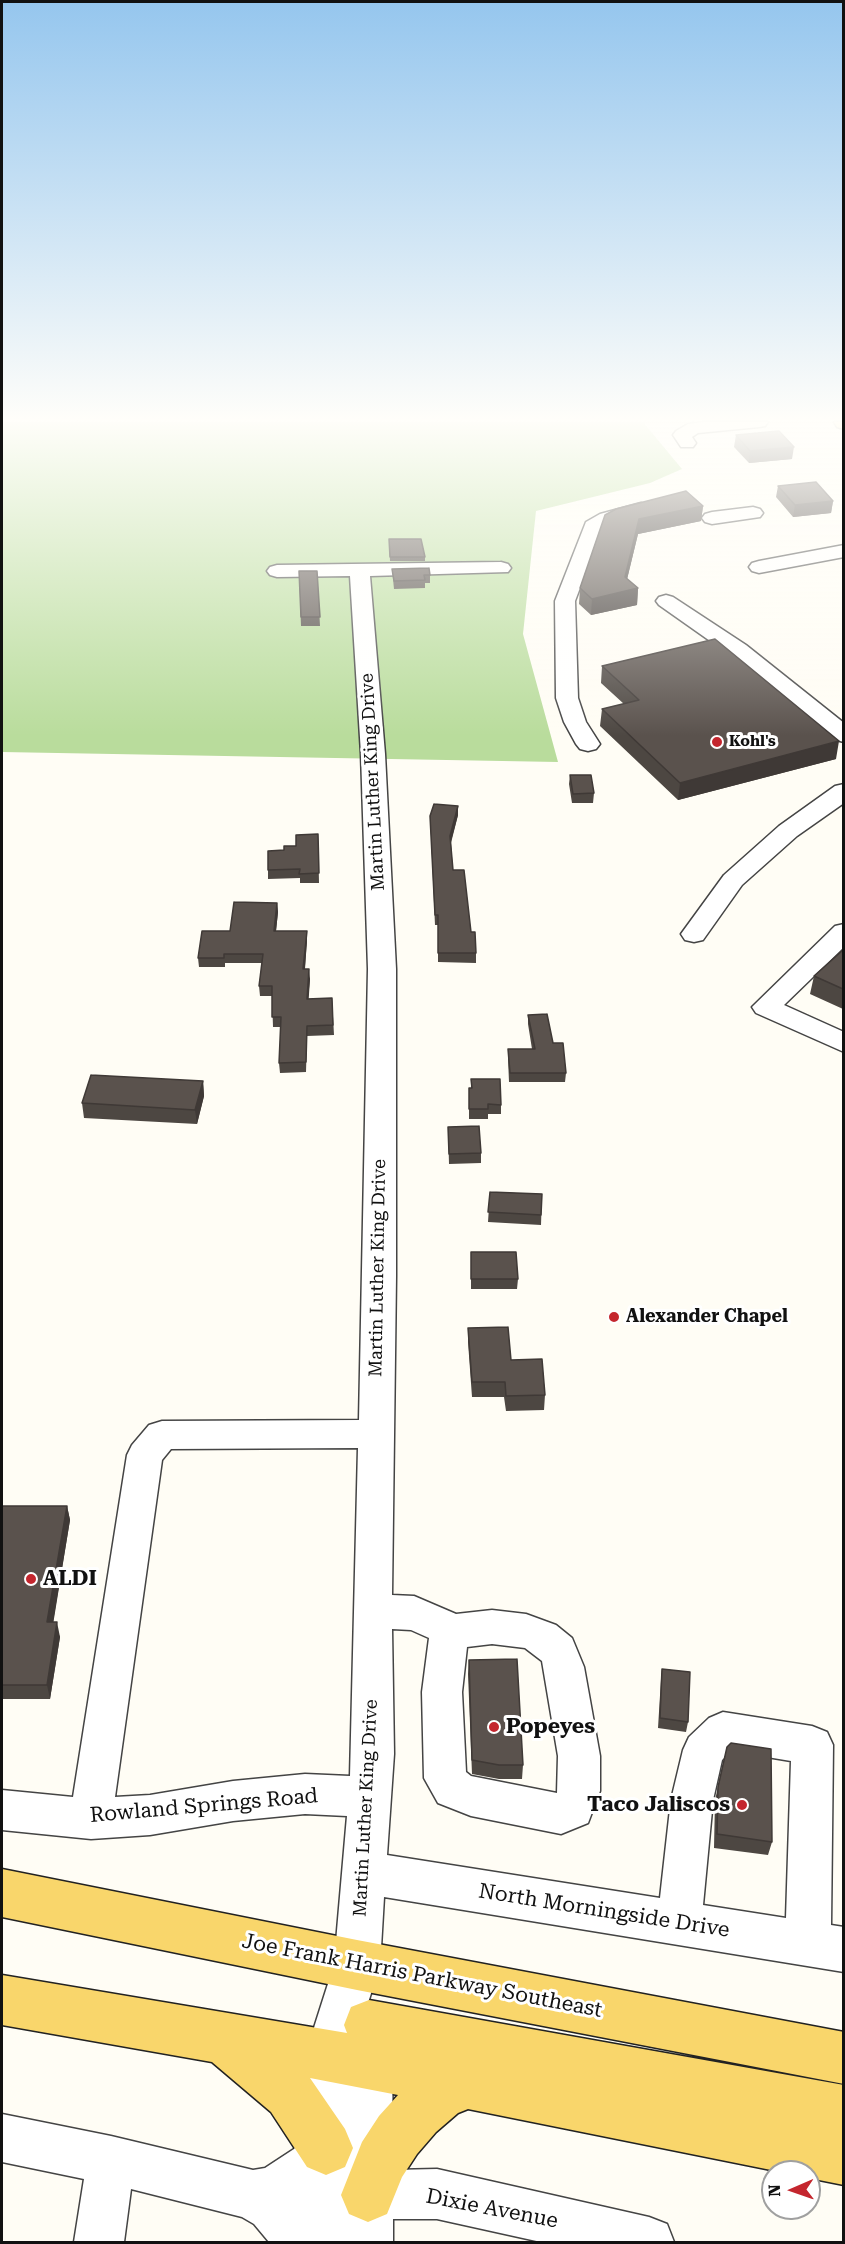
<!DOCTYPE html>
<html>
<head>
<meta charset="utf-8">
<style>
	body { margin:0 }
	#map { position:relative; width:845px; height:2244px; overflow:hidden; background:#fffdf5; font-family:"Roboto Serif",serif }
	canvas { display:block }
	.frame { position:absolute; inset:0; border:3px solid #111; pointer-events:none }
	.north { position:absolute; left:761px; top:2160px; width:60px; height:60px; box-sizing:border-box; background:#fff; border:2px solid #a0a0a0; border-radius:50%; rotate:268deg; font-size:16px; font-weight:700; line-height:24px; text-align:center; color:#111 }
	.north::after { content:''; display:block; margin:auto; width:21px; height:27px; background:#c4262e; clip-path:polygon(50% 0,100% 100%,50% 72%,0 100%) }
</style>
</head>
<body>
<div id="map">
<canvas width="845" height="2244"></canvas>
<div class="frame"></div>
<div class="north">N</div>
</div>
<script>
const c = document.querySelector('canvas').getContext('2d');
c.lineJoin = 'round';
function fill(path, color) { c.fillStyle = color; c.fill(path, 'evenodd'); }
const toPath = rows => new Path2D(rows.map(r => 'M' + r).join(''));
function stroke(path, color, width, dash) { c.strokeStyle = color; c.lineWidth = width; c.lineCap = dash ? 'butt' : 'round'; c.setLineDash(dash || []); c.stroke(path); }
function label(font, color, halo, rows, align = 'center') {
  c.font = font + ' "Roboto Serif",serif'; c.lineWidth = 6; c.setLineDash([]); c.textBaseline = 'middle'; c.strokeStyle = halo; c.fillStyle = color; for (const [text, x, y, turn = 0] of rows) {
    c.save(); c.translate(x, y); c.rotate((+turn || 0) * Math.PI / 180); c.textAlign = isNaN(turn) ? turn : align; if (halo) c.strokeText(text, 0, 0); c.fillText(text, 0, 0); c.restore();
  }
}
const forest = toPath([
	[2,422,643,422,682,469,650,483,536,511,523,634,558,762,2,752]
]);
const minor = toPath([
	[703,422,768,422,765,426,759,427,698,433,692,437,696,443,693,447,681,447,673,435,676,431,688,424,703,422],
	[641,503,648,505,650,509,648,513,614,522,602,529,575,601,578,698,586,722,600,744,596,749,588,751,580,749,576,744,564,722,556,698,555,601,586,522,600,514,641,503],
	[753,507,760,509,763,513,760,517,712,524,705,522,702,518,705,514,712,512,753,507],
	[844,545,844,557,759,573,752,571,749,567,752,563,759,561,844,545],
	[501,562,508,564,511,568,508,572,370,576,385,754,396,969,396,1276,392,1595,414,1596,456,1614,492,1610,526,1614,556,1625,572,1638,584,1667,600,1756,600,1791,588,1823,561,1834,471,1816,438,1803,424,1778,422,1692,429,1638,411,1630,392,1629,394,1754,387,1855,660,1898,671,1800,683,1750,689,1737,709,1718,723,1712,812,1726,827,1732,833,1745,831,1925,844,1927,844,1972,384,1897,380,1965,360,2028,369,2025,385,2032,392,2048,393,2170,437,2169,649,2217,667,2224,674,2242,541,2242,437,2219,393,2219,393,2242,269,2242,254,2224,242,2217,131,2189,124,2242,74,2242,84,2179,2,2162,2,2114,111,2136,253,2170,265,2168,294,2149,303,2138,305,2056,334,1965,347,1816,305,1814,233,1821,150,1835,91,1839,2,1830,2,1790,73,1797,127,1455,132,1445,149,1425,162,1421,359,1420,368,969,361,754,350,576,277,577,270,575,267,571,270,567,277,565,501,562],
	[358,1448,350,1776,305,1774,233,1781,150,1795,115,1797,162,1460,171,1449,358,1448],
	[492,1644,525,1648,542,1661,558,1756,557,1793,471,1776,466,1772,462,1692,467,1647,492,1644],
	[731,1751,791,1761,786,1918,703,1905,713,1800,722,1760,731,1751],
	[666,595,673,597,746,645,844,723,844,742,836,740,730,655,659,605,656,601,659,597,666,595],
	[844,784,844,803,797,836,742,885,703,940,694,942,685,940,681,934,724,875,779,826,835,786,844,784],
	[844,924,844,947,784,1005,844,1032,844,1052,756,1013,752,1007,835,926,844,924]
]);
const major = toPath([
	[834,422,844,422,844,429,837,427,834,422],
	[2,1869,357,1940,844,2032,844,2084,357,1990,2,1917,2,1869],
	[2,1975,347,2033,344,2025,351,2007,369,2000,844,2085,844,2185,809,2178,809,2172,781,2172,468,2109,458,2113,436,2132,417,2154,402,2177,387,2214,368,2222,349,2214,341,2195,362,2142,379,2116,398,2095,310,2078,345,2129,353,2148,345,2167,326,2175,307,2167,271,2112,212,2062,2,2025,2,1975]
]);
const wall = toPath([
	[736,435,792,459,749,463,734,447],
	[778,486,833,501,831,513,793,517,776,497],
	[703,506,701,521,638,534,627,579,638,588,637,605,591,615,579,604,580,588,605,515],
	[389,539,425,557,425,561,390,561],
	[392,569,430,575,430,583,425,583,425,588,394,589],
	[299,571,317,571,320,626,301,626],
	[602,666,836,759,678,800,600,726,602,709,624,704,601,683],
	[570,775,594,793,593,803,572,803,569,784],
	[458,806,458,815,451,843,453,870,476,953,476,963,438,962,438,925,435,925,430,816],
	[318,834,319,883,300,883,300,878,268,879,268,870,284,850,296,846],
	[277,903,278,912,276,931,307,931,307,940,305,969,310,979,308,999,332,998,334,1035,307,1036,306,1072,280,1073,279,1063,281,1027,273,1027,272,996,260,996,259,986,262,963,225,963,225,967,199,967,198,958],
	[843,950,843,1009,810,994,814,976],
	[528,1015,553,1043,566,1073,565,1082,509,1082,508,1058,508,1049,532,1049,528,1024],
	[471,1079,501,1105,501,1114,488,1114,488,1119,469,1119,469,1088,471,1088],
	[203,1081,204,1096,197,1124,84,1118,82,1103],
	[448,1127,481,1153,481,1163,449,1164],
	[490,1192,542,1194,541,1225,488,1222],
	[471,1252,518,1279,517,1289,471,1289],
	[468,1328,511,1360,545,1395,544,1410,506,1411,504,1397,472,1397,468,1342],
	[2,1506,67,1506,70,1520,53,1622,60,1637,50,1699,2,1699],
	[469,1660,523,1765,522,1779,499,1779,472,1774,468,1674],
	[662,1669,688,1722,686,1732,658,1728,661,1679],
	[727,1747,772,1842,768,1855,714,1848,715,1800]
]);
const shadedWall = toPath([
	[794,447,792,459,749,463,750,451],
	[833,501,831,513,793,517,795,505],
	[703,506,701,521,638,534,624,592,638,588,637,605,591,615,592,599,625,577,639,519],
	[839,741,836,759,678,800,680,783],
	[458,806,458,815,450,845,450,836],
	[277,903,278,912,275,940,274,931],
	[307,931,307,940,304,979,303,969],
	[309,969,310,979,308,1009,307,999],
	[203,1081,204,1096,197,1124,195,1110],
	[67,1506,70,1520,51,1637,47,1622],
	[57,1622,60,1637,50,1699,47,1685]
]);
const building = toPath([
	[779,431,794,447,750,451,736,435,779,431],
	[816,482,833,501,795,505,778,486,816,482],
	[686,491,703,506,639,519,625,577,638,588,592,599,580,588,605,515,616,509,686,491],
	[389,539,421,539,425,557,390,557,389,539],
	[429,568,430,575,424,575,425,580,394,581,392,569,429,568],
	[299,571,317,571,320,617,301,617,299,571],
	[715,639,839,741,680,783,602,709,639,700,602,666,715,639],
	[570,775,591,775,594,793,573,794,570,775],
	[434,804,458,806,450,836,453,870,464,870,471,932,475,932,476,953,438,953,438,915,435,915,430,816,434,804],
	[318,834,319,873,299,874,300,869,268,870,268,851,284,850,284,846,296,846,296,835,318,834],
	[234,902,277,903,274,931,307,931,303,969,309,969,307,999,332,998,333,1025,307,1026,306,1062,279,1063,281,1017,272,1017,272,986,259,986,263,954,224,954,224,958,198,958,202,931,230,931,234,902],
	[843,950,843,989,814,976,843,950],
	[547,1014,553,1043,563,1043,566,1073,510,1073,508,1049,535,1049,528,1015,547,1014],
	[91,1075,203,1081,195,1110,82,1103,91,1075],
	[471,1079,500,1079,501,1105,488,1104,488,1109,469,1109,469,1088,472,1088,471,1079],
	[479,1126,481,1153,449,1154,448,1127,479,1126],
	[490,1192,542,1194,541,1215,488,1212,490,1192],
	[471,1252,516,1252,518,1279,471,1279,471,1252],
	[508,1327,511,1360,542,1359,545,1395,506,1396,505,1382,472,1382,468,1328,508,1327],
	[2,1506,67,1506,47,1622,57,1622,47,1685,2,1685,2,1506],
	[517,1659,523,1765,499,1765,472,1760,469,1660,517,1659],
	[662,1669,690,1672,688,1722,660,1718,662,1669],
	[731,1743,771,1749,772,1842,717,1834,718,1787,727,1747,731,1743]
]);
const markers = [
	[717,742,6,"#c4262e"],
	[614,1317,6,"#c4262e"],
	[31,1579,6,"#c4262e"],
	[494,1727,6,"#c4262e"],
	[742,1805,6,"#c4262e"]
];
const farPoinames = [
	["Kohl's",729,742]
];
const streetNames = [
	["Martin Luther King Drive",373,782,-93],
	["Martin Luther King Drive",378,1268,-89],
	["Martin Luther King Drive",366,1808,-87]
];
const poiNames = [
	["Alexander Chapel",626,1317]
];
const nearPoinames = [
	["ALDI",43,1579],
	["Popeyes",506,1727],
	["Taco Jaliscos",730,1805,"right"]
];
const nearStreetnames = [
	["Rowland Springs Road",204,1806,-5],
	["North Morningside Drive",604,1911,9],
	["Joe Frank Harris Parkway Southeast",422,1976,11],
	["Dixie Avenue",492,2209,11]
];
fill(forest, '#b9dc9c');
stroke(minor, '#444', 3);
stroke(major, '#222', 3);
fill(minor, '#fff');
fill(major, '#f9d66b');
fill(wall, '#4d4742');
fill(shadedWall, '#3f3936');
fill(building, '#5a524d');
stroke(building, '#3f3936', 1.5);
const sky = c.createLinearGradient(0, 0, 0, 736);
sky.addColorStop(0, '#95c6ee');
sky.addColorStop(0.57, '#fffefa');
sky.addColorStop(1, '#fffefa00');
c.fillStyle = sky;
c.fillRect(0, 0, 845, 736);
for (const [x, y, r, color] of markers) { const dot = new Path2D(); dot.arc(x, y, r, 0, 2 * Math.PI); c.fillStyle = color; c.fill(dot); stroke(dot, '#fff', 2); }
label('bold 15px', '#111', '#fff', farPoinames, 'left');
label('18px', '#111', '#fff', streetNames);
label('bold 18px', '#111', '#fff', poiNames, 'left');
label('bold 21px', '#111', '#fff', nearPoinames, 'left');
label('21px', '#111', '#fff', nearStreetnames);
</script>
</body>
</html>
